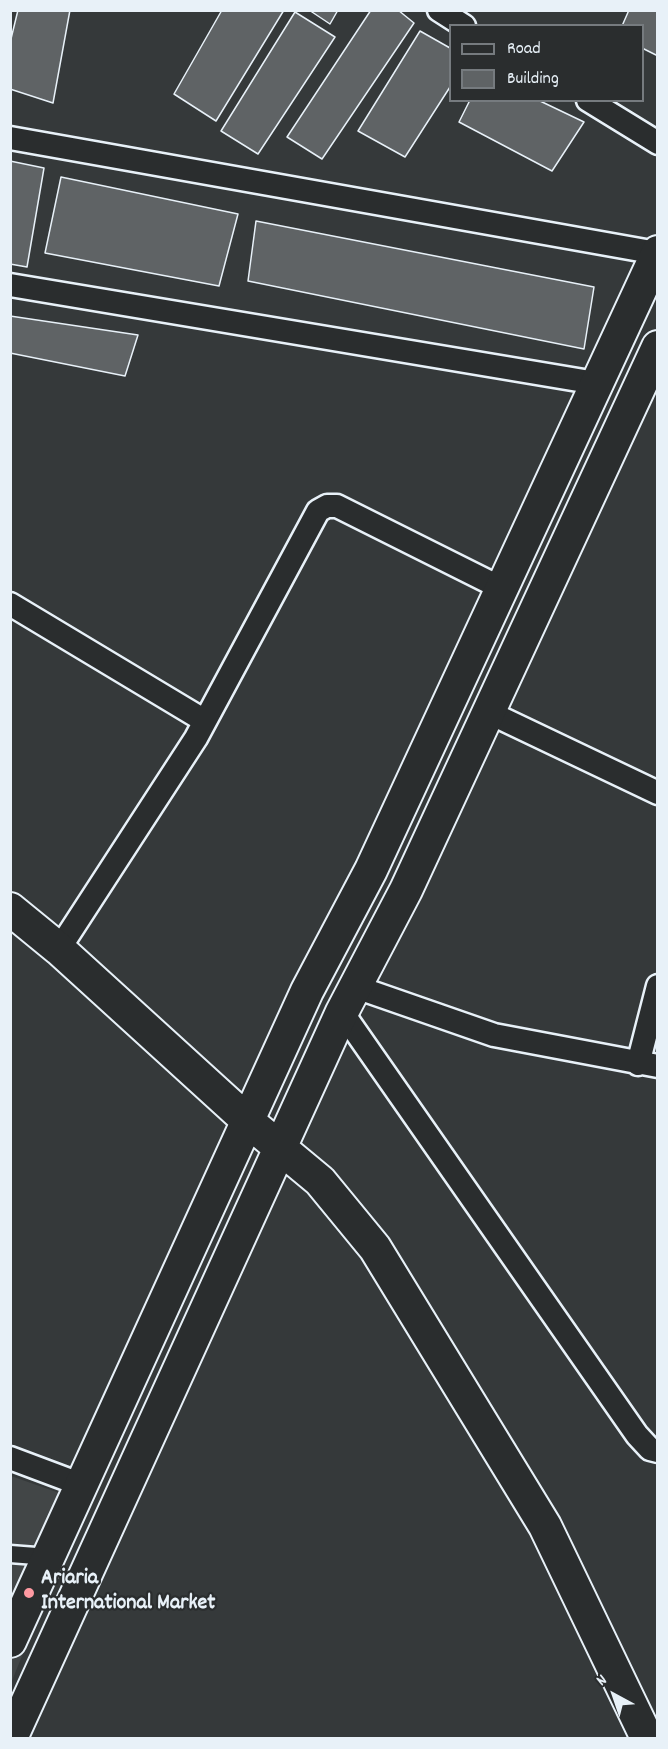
<!DOCTYPE html>
<html>
<head>
<meta charset="utf-8">
<style>
	body { margin:0 }
	#map { position:relative; width:668px; height:1749px; overflow:hidden; background:#35393a; font-family:Dekko,sans-serif }
	canvas { display:block }
	.frame { position:absolute; inset:0; border:12px solid #e8f1f8; pointer-events:none }
	.legend { position:absolute; left:449px; top:24px; width:195px; height:78px; box-sizing:border-box; background:#2a2d2e; border:2px solid #767b7f; margin:0; padding:8px 10px; list-style:none; font-size:18px; color:#e8f1f8 }
	.legend li { display:flex; align-items:center; gap:12px; height:30px }
	.legend b { width:30px; border:2px solid #767b7f }
	.north { position:absolute; left:584px; top:1665px; width:60px; height:60px; -webkit-text-stroke:4px #2a2d2e; paint-order:stroke; rotate:320deg; font-size:16px; font-weight:700; line-height:24px; text-align:center; color:#e8f1f8 }
	.north::after { content:''; display:block; margin:auto; width:21px; height:27px; background:#e8f1f8; clip-path:polygon(50% 0,100% 100%,50% 72%,0 100%) }
</style>
</head>
<body>
<div id="map">
<canvas width="668" height="1749"></canvas>
<div class="frame"></div>
<ul class="legend">
<li><b style="height:8px;background:#2a2d2e"></b>Road</li>
<li><b style="height:16px;background:#5f6365"></b>Building</li>
</ul>
<div class="north">N</div>
</div>
<script>
const c = document.querySelector('canvas').getContext('2d');
c.lineJoin = 'round';
function fill(path, color) { c.fillStyle = color; c.fill(path, 'evenodd'); }
const toPath = rows => new Path2D(rows.map(r => 'M' + r).join(''));
function stroke(path, color, width, dash) { c.strokeStyle = color; c.lineWidth = width; c.lineCap = dash ? 'butt' : 'round'; c.setLineDash(dash || []); c.stroke(path); }
function label(font, color, halo, rows, align = 'center') {
  c.font = font + ' Dekko,sans-serif'; c.lineWidth = 4.5; c.setLineDash([]); c.textBaseline = 'middle'; c.strokeStyle = halo; c.fillStyle = color; for (const [text, x, y, turn = 0] of rows) {
    c.save(); c.translate(x, y); c.rotate((+turn || 0) * Math.PI / 180); c.textAlign = isNaN(turn) ? turn : align; if (halo) c.strokeText(text, 0, 0); c.fillText(text, 0, 0); c.restore();
  }
}
const built = toPath([
	[11,1476,85,1502,11,1683]
]);
const building = toPath([
	[18,10,70,10,53,103,10,89,10,43,18,10],
	[222,10,284,10,216,121,174,94,222,10],
	[309,10,338,10,330,24,309,10],
	[371,10,398,10,414,23,322,159,287,137,371,10],
	[629,10,658,10,658,56,642,48,642,26,622,26,629,10],
	[295,12,335,37,258,154,221,131,295,12],
	[420,31,450,48,450,87,405,157,358,131,420,31],
	[470,100,538,100,584,122,552,171,459,122,470,100],
	[10,161,44,168,27,267,10,264,10,161],
	[61,177,238,214,219,286,45,253,61,177],
	[256,221,594,287,584,349,248,281,256,221],
	[10,316,138,335,125,376,10,353,10,316]
]);
const pedestrian = toPath([
	[10,1554,49,1557]
]);
const minor = toPath([
	[439,10,464,26],
	[588,100,658,143],
	[10,138,657,253],
	[10,285,596,383],
	[10,604,205,721],
	[488,712,658,793],
	[59,949,196,738,318,511,327,506,337,506,501,588],
	[356,987,494,1035,658,1066],
	[342,1012,637,1435,650,1449,658,1451],
	[638,1064,658,986],
	[10,1458,82,1485]
]);
const secondary = toPath([
	[10,909,59,949,249,1122,320,1181,375,1248,545,1526,647,1738],
	[10,1641,307,991,371,870,658,252],
	[11,1738,342,1012,406,890,658,347]
]);
const markers = [
	[29,1593,6,"#ff9aa2"]
];
const poiNames = [
	["Ariaria",41,1580],
	["International Market",41,1605]
];
fill(built, '#424647');
fill(building, '#5f6365');
stroke(building, '#e8f1f8', 1.5);
stroke(pedestrian, '#e8f1f8', 21);
stroke(minor, '#e8f1f8', 27);
stroke(secondary, '#e8f1f8', 36);
stroke(pedestrian, '#2a2d2e', 16);
stroke(minor, '#2a2d2e', 22);
stroke(secondary, '#2a2d2e', 32);
for (const [x, y, r, color] of markers) { const dot = new Path2D(); dot.arc(x, y, r, 0, 2 * Math.PI); c.fillStyle = color; c.fill(dot); stroke(dot, '#2a2d2e', 2); }
label('bold 22px', '#e8f1f8', '#2a2d2e', poiNames, 'left');
</script>
</body>
</html>
